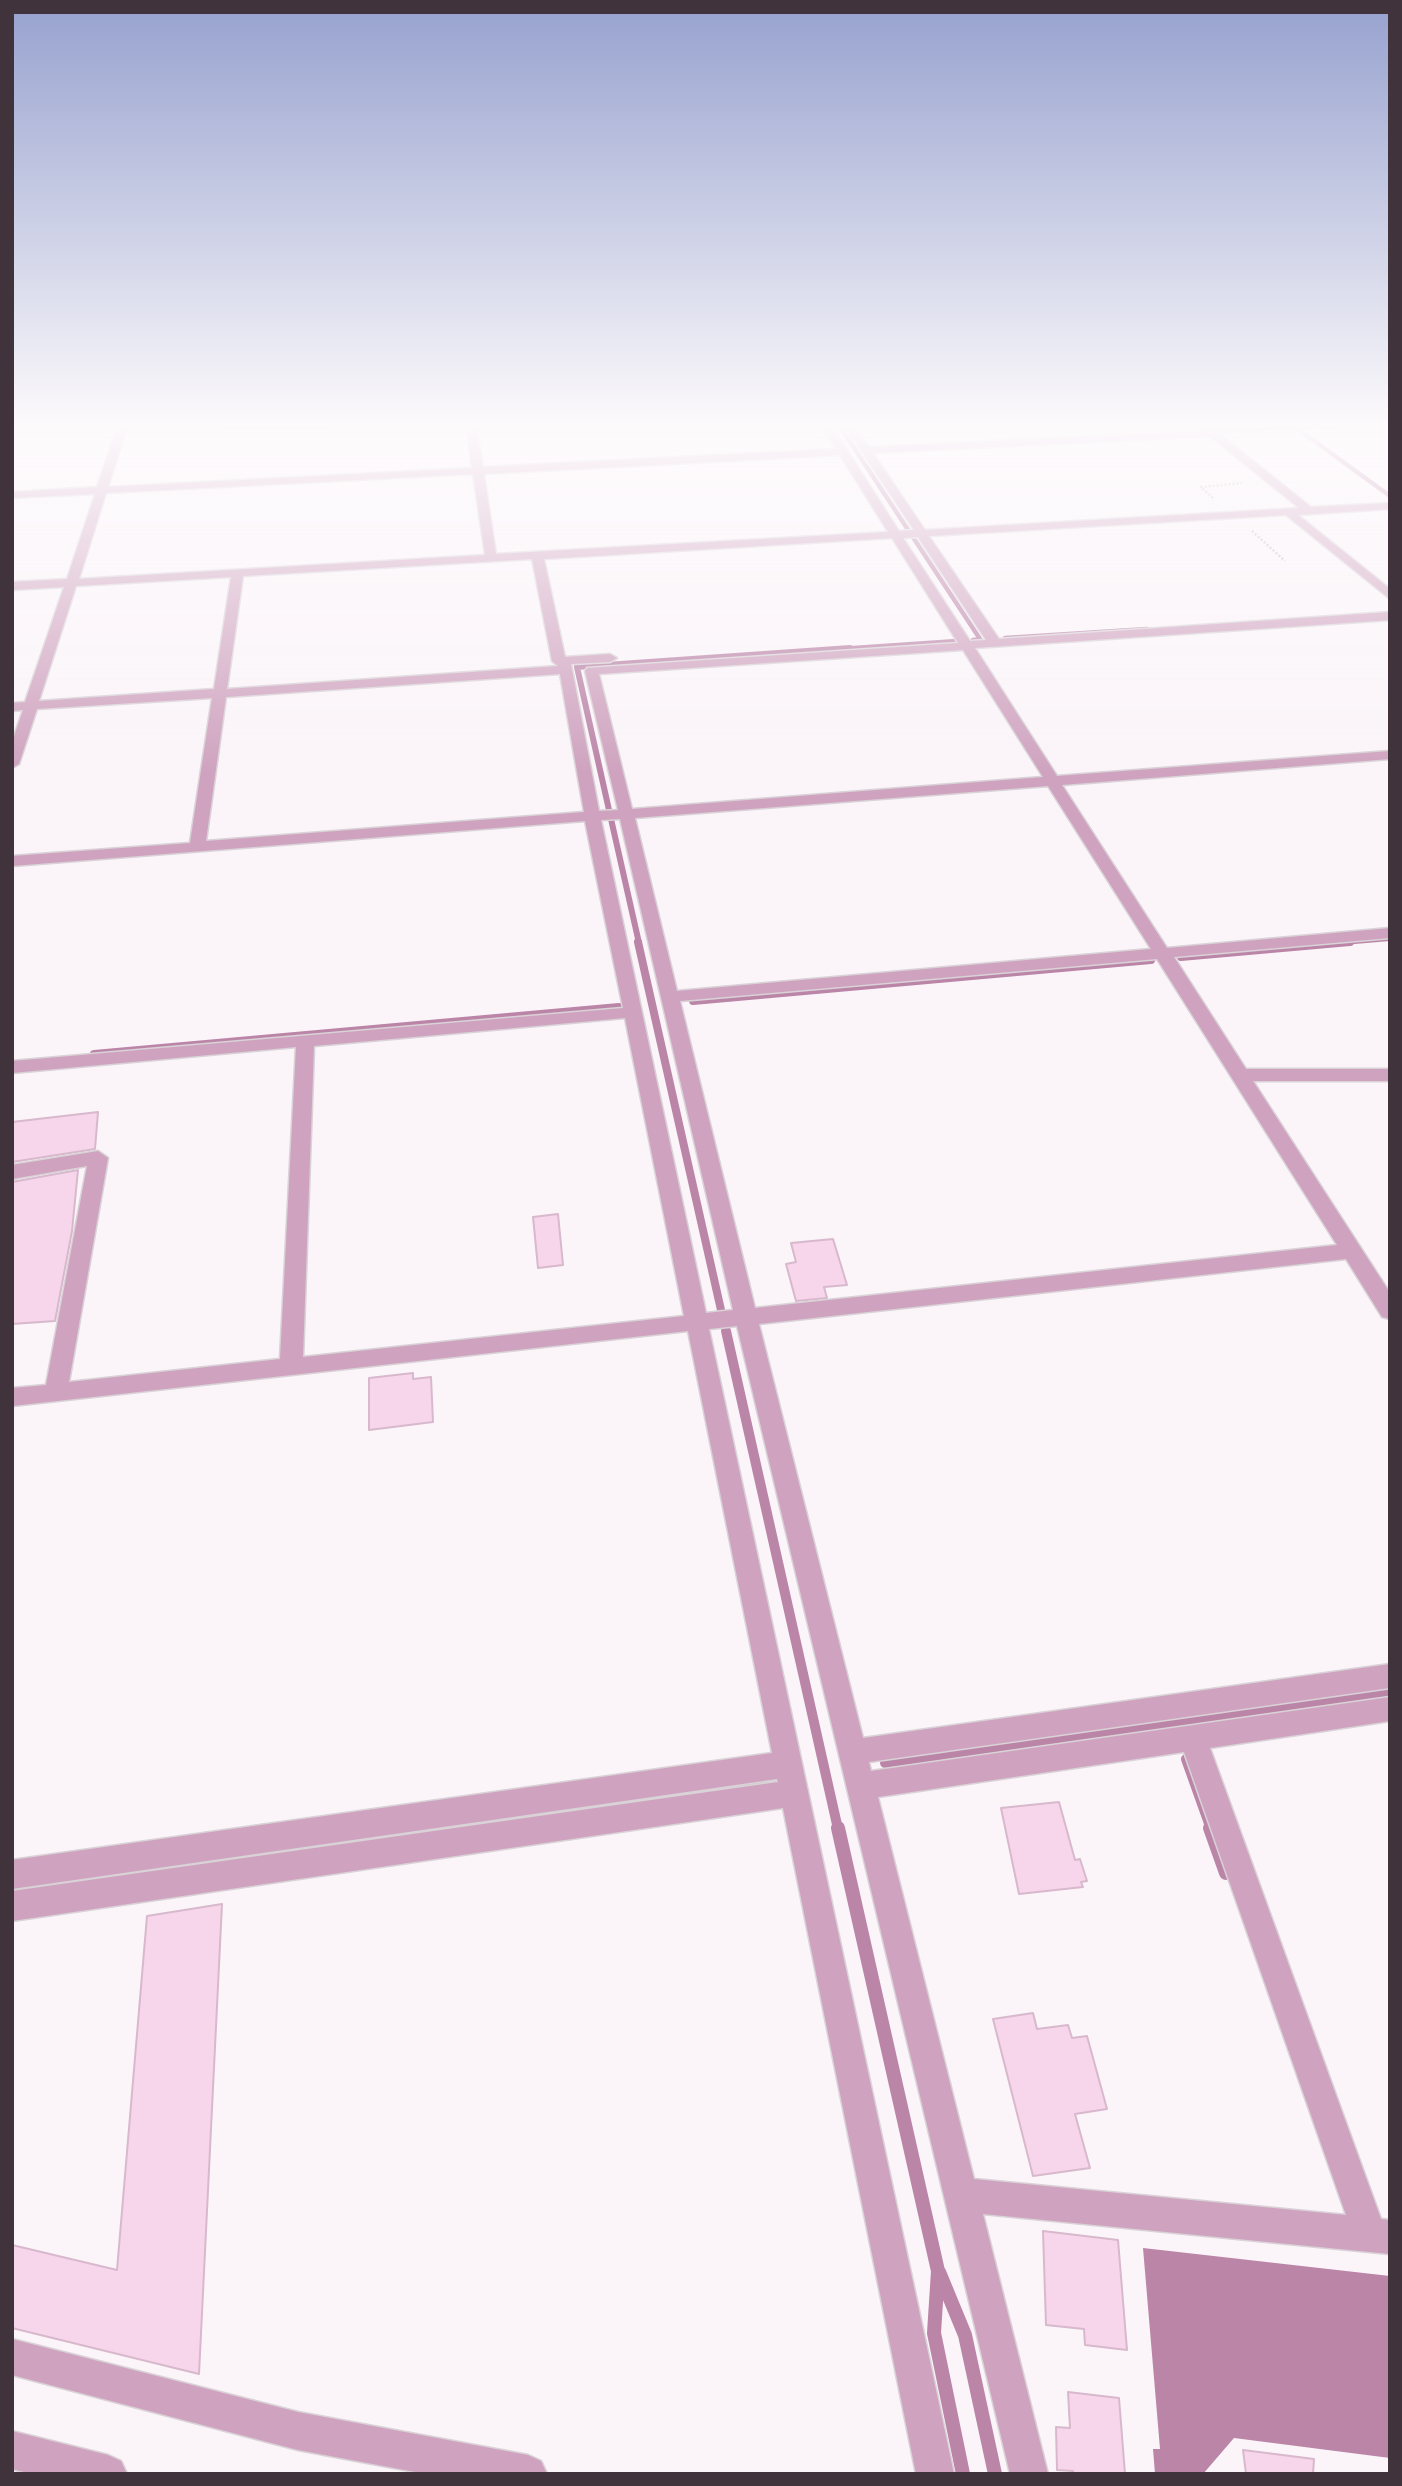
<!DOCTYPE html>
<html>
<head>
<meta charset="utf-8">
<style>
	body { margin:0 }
	#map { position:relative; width:1402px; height:2486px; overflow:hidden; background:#fbf5f9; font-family:"Sofia Sans Condensed",sans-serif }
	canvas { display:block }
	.frame { position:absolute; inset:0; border:14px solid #40333b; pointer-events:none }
</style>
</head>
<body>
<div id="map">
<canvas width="1402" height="2486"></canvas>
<div class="frame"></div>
</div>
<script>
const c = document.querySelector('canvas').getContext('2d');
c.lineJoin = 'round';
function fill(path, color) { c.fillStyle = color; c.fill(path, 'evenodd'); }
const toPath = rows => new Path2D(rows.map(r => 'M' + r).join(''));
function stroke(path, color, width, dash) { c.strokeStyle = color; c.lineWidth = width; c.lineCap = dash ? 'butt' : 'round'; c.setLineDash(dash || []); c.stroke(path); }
const water = toPath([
	[1143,2248,1390,2276,1390,2458,1234,2438,1203,2474,1155,2474,1153,2449,1160,2449]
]);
const streamFar4 = toPath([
	[839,425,980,639,973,640],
	[1295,427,1390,496],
	[1215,431,1340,425],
	[1005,638,1147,629],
	[824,650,957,641]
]);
const streamFar3 = toPath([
	[609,810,577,667,850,648],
	[611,819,639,943],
	[1331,943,1390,938]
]);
const streamFar2 = toPath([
	[638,942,721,1310],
	[1181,957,1350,942],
	[693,1001,1151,960],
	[94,1054,619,1007]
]);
const streamFar1 = toPath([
	[726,1331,838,1829],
	[1186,1759,1211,1829],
	[885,1763,1390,1691],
	[434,1829,762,1784]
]);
const stream = toPath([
	[838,1828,938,2271,934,2333,963,2474],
	[1210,1828,1226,1873],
	[236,1857,447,1828],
	[939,2272,965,2335,995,2474]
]);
const building = toPath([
	[98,1112,95,1149,12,1162,12,1122,98,1112],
	[78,1170,72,1231,55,1321,12,1324,12,1182,78,1170],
	[558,1214,563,1265,538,1268,533,1217,558,1214],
	[833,1239,847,1285,824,1287,827,1298,796,1301,786,1264,796,1262,791,1243,833,1239],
	[413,1373,413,1379,431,1377,433,1422,369,1430,369,1378,413,1373],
	[1059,1802,1075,1860,1080,1859,1087,1881,1081,1882,1083,1887,1019,1894,1001,1808,1059,1802],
	[222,1904,199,2374,12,2328,12,2245,117,2270,147,1916,222,1904],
	[1033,2013,1037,2029,1068,2025,1072,2038,1087,2036,1107,2109,1075,2114,1090,2168,1033,2176,993,2019,1033,2013],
	[1043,2231,1118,2240,1127,2350,1085,2345,1084,2329,1046,2325,1043,2231],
	[1068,2392,1119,2398,1125,2474,1073,2474,1073,2471,1057,2470,1056,2427,1070,2428,1068,2392],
	[1243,2450,1314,2459,1313,2474,1246,2474,1243,2450]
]);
const path = toPath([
	[1213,498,1201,487,1242,483],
	[1252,531,1285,561]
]);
const street = toPath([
	[118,425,128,425,108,487,472,468,466,425,476,425,483,467,836,449,821,425,831,425,899,531,914,530,844,425,854,425,869,447,1203,431,1199,425,1208,425,1311,507,1390,503,1390,509,1298,515,1390,589,1390,599,1286,515,929,536,999,639,1390,612,1390,620,975,648,1057,776,1390,751,1390,759,1062,785,1167,948,1390,928,1390,938,1174,957,1246,1069,1390,1069,1390,1081,1253,1081,1390,1293,1390,1319,1382,1317,1346,1259,759,1324,863,1738,1390,1664,1390,1688,869,1762,871,1771,1390,1697,1390,1721,1210,1748,1381,2219,1390,2220,1390,2254,983,2214,1048,2474,1010,2474,737,1326,709,1329,954,2474,916,2474,783,1808,12,1921,12,1891,778,1782,777,1779,12,1889,12,1860,772,1753,688,1331,12,1406,12,1388,46,1385,87,1166,12,1179,12,1165,98,1151,108,1158,69,1382,280,1359,296,1047,12,1073,12,1061,623,1008,585,821,12,866,12,856,190,843,212,698,37,709,19,764,12,768,12,742,23,710,12,711,12,703,25,702,64,587,12,590,12,582,67,579,95,494,12,498,12,492,97,487,118,425],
	[1210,436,1299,508,925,530,873,453,1210,436],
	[840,455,888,532,496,554,484,474,840,455],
	[473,474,485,555,79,579,106,493,473,474],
	[918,537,986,640,970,641,903,538,918,537],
	[892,538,958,643,587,668,585,671,618,810,599,811,571,664,610,662,617,658,610,654,565,657,544,559,892,538],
	[532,559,552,661,558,666,227,689,243,576,532,559],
	[231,577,214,689,39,701,76,586,231,577],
	[963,650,1043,777,632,809,599,674,963,650],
	[560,674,584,812,206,841,226,697,560,674],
	[1048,786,1151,949,677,991,635,818,1048,786],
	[620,819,733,1310,706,1313,601,820,620,819],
	[1157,959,1337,1245,755,1308,680,1001,1157,959],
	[625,1018,684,1316,303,1357,314,1046,625,1018],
	[1184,1752,1346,2215,974,2179,878,1797,1184,1752],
	[216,425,332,425,327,428,221,428,216,425],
	[12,2339,298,2412,528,2455,541,2461,547,2474,426,2474,298,2450,12,2375,12,2339],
	[12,2431,108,2455,121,2461,127,2474,32,2474,12,2469,12,2431]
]);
fill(water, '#bb85a8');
stroke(streamFar4, '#bb85a8', 4.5);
stroke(streamFar3, '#bb85a8', 6);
stroke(streamFar2, '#bb85a8', 8);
stroke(streamFar1, '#bb85a8', 10);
stroke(stream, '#bb85a8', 14);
fill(building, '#f7d6eb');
stroke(building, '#d8b8cc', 2);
stroke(street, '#d9d2d7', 3);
stroke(path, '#c3bac0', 2.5, [2, 2]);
fill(street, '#cfa3bf');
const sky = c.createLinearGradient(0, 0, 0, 773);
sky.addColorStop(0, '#96a1ce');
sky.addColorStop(0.55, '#fdfafc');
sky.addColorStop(1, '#fdfafc00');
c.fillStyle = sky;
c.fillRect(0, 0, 1402, 773);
</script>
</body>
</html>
